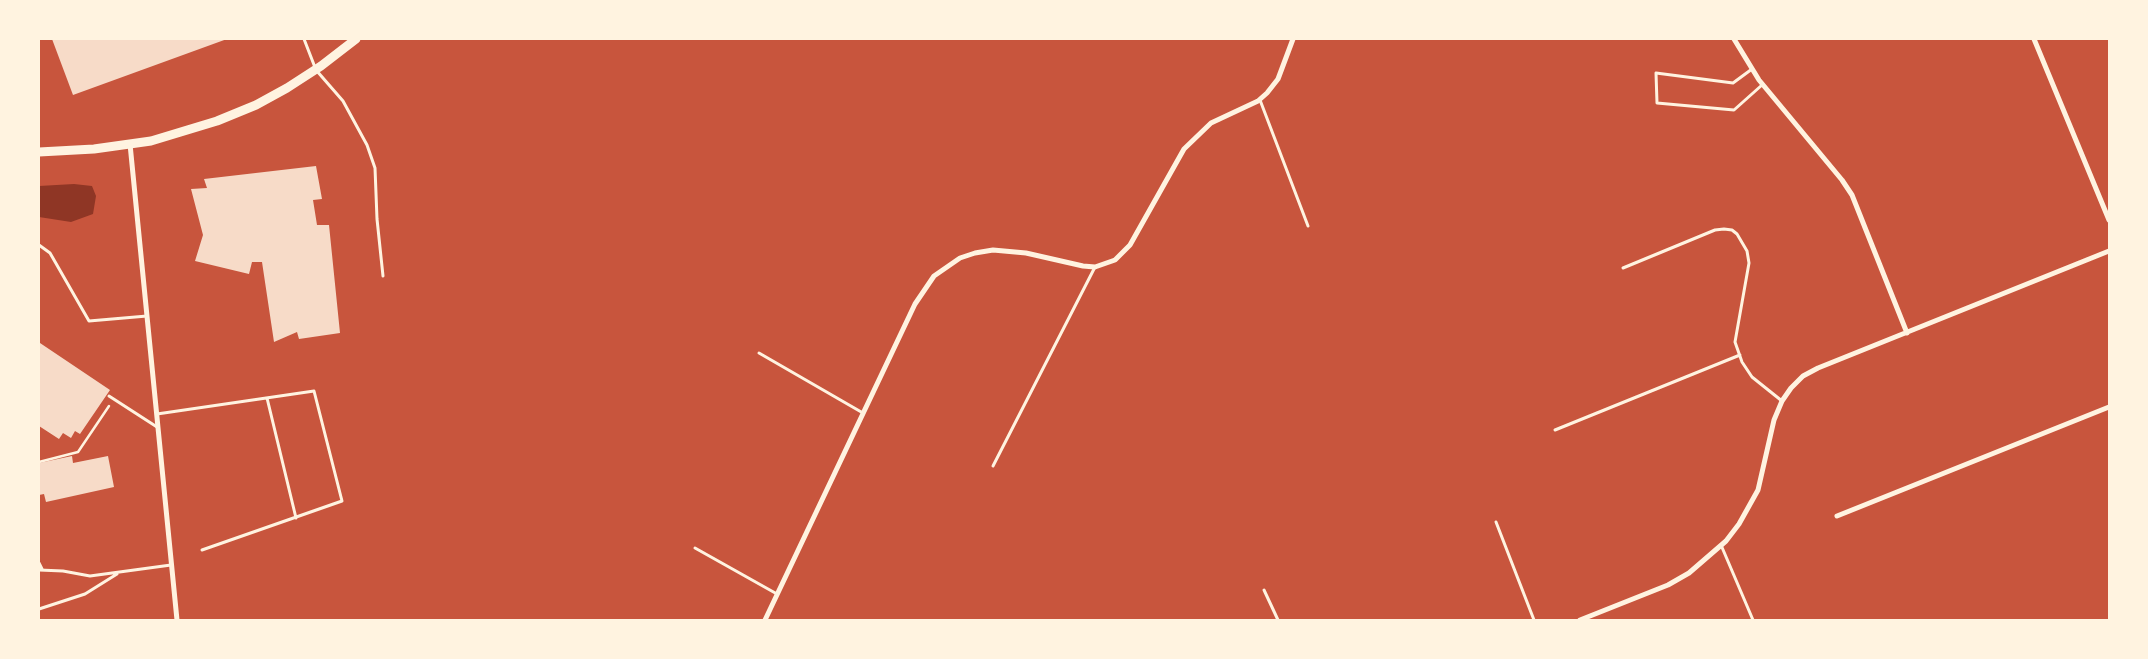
<!DOCTYPE html>
<html>
<head>
<meta charset="utf-8">
<style>
	body { margin:0 }
	#map { position:relative; width:2148px; height:659px; overflow:hidden; background:#c8553d; font-family:"Public Sans",sans-serif }
	canvas { display:block }
	.frame { position:absolute; inset:0; border:40px solid #fff3e0; pointer-events:none }
</style>
</head>
<body>
<div id="map">
<canvas width="2148" height="659"></canvas>
<div class="frame"></div>
</div>
<script>
const c = document.querySelector('canvas').getContext('2d');
c.lineJoin = 'round';
function fill(path, color) { c.fillStyle = color; c.fill(path, 'evenodd'); }
const toPath = rows => new Path2D(rows.map(r => 'M' + r).join(''));
function stroke(path, color, width, dash) { c.strokeStyle = color; c.lineWidth = width; c.lineCap = dash ? 'butt' : 'round'; c.setLineDash(dash || []); c.stroke(path); }
const water = toPath([
	[74,184,92,186,96,196,93,214,71,222,39,217,39,186]
]);
const building = toPath([
	[52,39,227,39,73,95],
	[316,166,322,199,313,200,317,225,329,225,340,333,299,339,297,332,274,342,262,262,252,262,249,274,195,261,203,235,191,189,207,188,204,179],
	[40,343,110,390,80,434,75,431,71,438,63,433,59,439,39,426],
	[72,456,73,463,108,456,114,487,46,502,44,494,39,495,39,463]
]);
const path = toPath([
	[39,462,78,452,109,406]
]);
const service = toPath([
	[304,39,316,70,343,101,367,145,375,168,377,219,383,276],
	[1752,69,1733,83,1656,73,1657,103,1734,110,1762,85],
	[1260,100,1308,226],
	[39,245,50,253,89,321,147,316],
	[1623,268,1715,230,1724,229,1732,230,1737,234,1747,251,1749,263,1735,342,1742,362,1752,377,1782,401],
	[759,353,863,413],
	[109,396,157,427],
	[267,398,296,518],
	[157,414,314,391,342,501,202,550],
	[1555,430,1740,355],
	[993,466,1095,267],
	[1496,522,1534,620],
	[1721,545,1753,620],
	[695,548,777,594],
	[39,563,42,569],
	[39,570,63,571,90,576,171,565],
	[1264,590,1278,620],
	[39,609,85,594,117,574]
]);
const minor = toPath([
	[1734,39,1759,80,1842,180,1852,195,1907,333],
	[2034,39,2109,220],
	[130,144,177,620],
	[1837,516,2109,407],
	[765,620,915,304,934,276,960,258,975,253,993,250,1026,253,1083,266,1095,267,1115,260,1130,245,1184,149,1211,123,1258,101,1267,93,1278,79,1293,39],
	[1580,620,1668,585,1689,573,1726,541,1739,524,1758,490,1774,420,1782,401,1791,388,1803,376,1818,368,2109,251]
]);
const tertiary = toPath([
	[39,152,94,149,151,141,217,121,256,105,287,88,321,66,356,39]
]);
fill(water, '#8f3625');
fill(building, '#f7dbc8');
stroke(path, '#fff3e0', 2.5);
stroke(service, '#fff3e0', 3);
stroke(minor, '#fff3e0', 5);
stroke(tertiary, '#fff3e0', 9);
</script>
</body>
</html>
